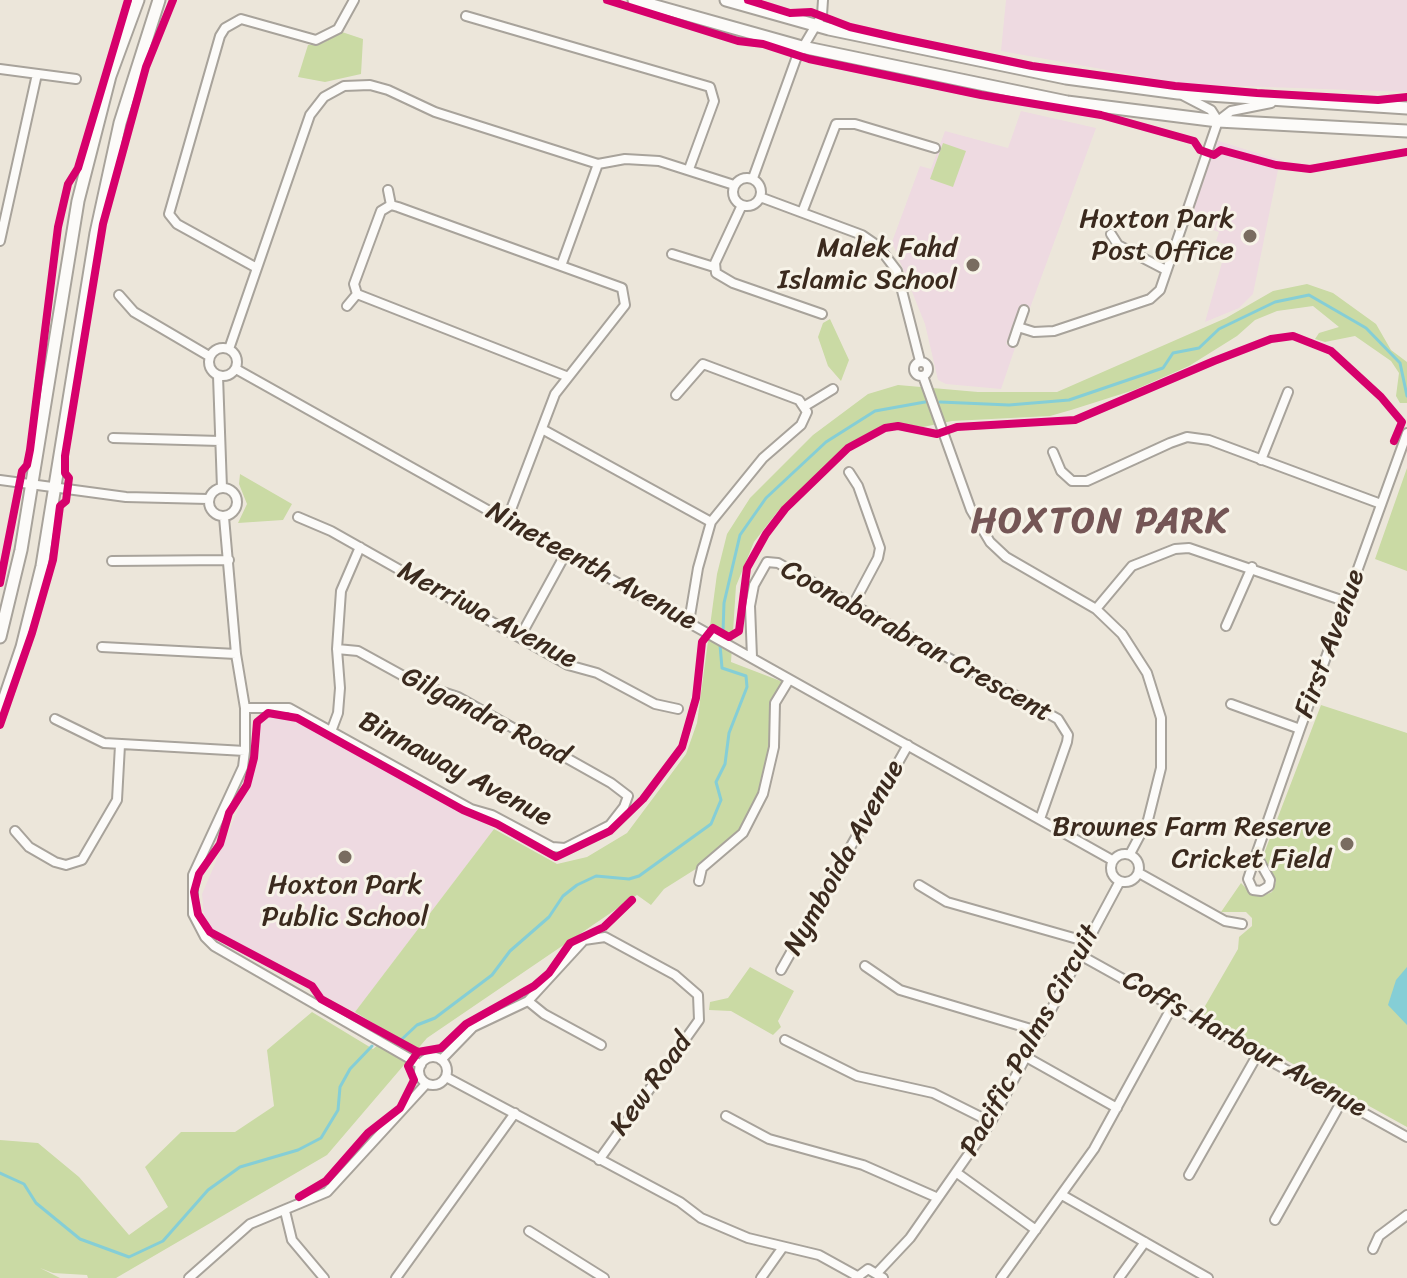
<!DOCTYPE html>
<html>
<head>
<meta charset="utf-8">
<style>
	body { margin:0 }
	canvas { display:block; background:#ece6da }
</style>
</head>
<body>
<canvas width="1407" height="1278"></canvas>
<script>
const c = document.querySelector('canvas').getContext('2d');
c.lineJoin = 'round';
function fill(path, color) { c.fillStyle = color; c.fill(path, 'evenodd'); }
const toPath = rows => new Path2D(rows.map(r => 'M' + r).join(''));
function stroke(path, color, width, dash) { c.strokeStyle = color; c.lineWidth = width; c.lineCap = dash ? 'butt' : 'round'; c.setLineDash(dash || []); c.stroke(path); }
function label(font, color, halo, rows, align = 'center') {
  c.font = font + ' Sriracha,sans-serif'; c.lineWidth = 6; c.setLineDash([]); c.textBaseline = 'middle'; c.strokeStyle = halo; c.fillStyle = color; for (const [text, x, y, turn = 0] of rows) {
    c.save(); c.translate(x, y); c.rotate((+turn || 0) * Math.PI / 180); c.textAlign = isNaN(turn) ? turn : align; if (halo) c.strokeText(text, 0, 0); c.fillText(text, 0, 0); c.restore();
  }
}
const built = toPath([
	[1006,0,1407,0,1407,92,1185,84,1001,51],
	[1021,111,1096,128,1030,308,1020,306,1006,344,1015,348,1001,389,946,384,938,380,925,324,892,242,920,166,931,169,945,131,1008,148],
	[1212,139,1280,160,1253,294,1239,308,1205,322,1227,245,1216,241,1219,232,1183,220],
	[276,714,327,733,494,829,355,1012,215,939,204,914,202,894,250,782,257,755,256,717]
]);
const green = toPath([
	[342,32,363,39,361,74,325,82,298,77,308,45,323,43],
	[943,143,966,151,953,187,930,179],
	[1307,284,1333,293,1376,324,1391,350,1407,362,1407,403,1400,403,1396,396,1399,373,1391,361,1355,336,1325,342,1315,339,1319,333,1339,327,1313,306,1277,311,1255,320,1237,336,1189,366,1134,390,1071,410,1050,416,952,421,923,427,898,423,850,443,778,511,754,542,736,586,731,662,783,682,774,761,747,825,710,860,664,889,651,905,637,895,427,1038,327,1155,116,1278,88,1278,87,1275,53,1273,40,1268,60,1278,0,1278,0,1140,38,1143,79,1177,129,1235,168,1207,145,1167,181,1132,235,1132,274,1106,267,1050,312,1012,373,1049,391,1034,355,1012,494,829,557,864,587,857,627,833,686,754,697,723,717,574,727,534,750,498,813,435,868,394,898,385,978,392,1057,392,1226,318,1273,291],
	[830,319,849,360,841,381,828,366,818,337,823,323],
	[1407,468,1407,571,1375,559],
	[240,474,292,504,283,520,238,523,247,504,239,484],
	[1321,705,1407,733,1407,1127,1201,1013,1238,949,1239,937,1252,926,1252,918,1246,912,1221,912,1241,883,1253,895,1262,896,1272,892,1276,882,1263,856],
	[750,967,794,991,778,1021,781,1027,773,1035,731,1011,709,1010,710,1002,728,998]
]);
const water = toPath([
	[1407,967,1407,1025,1388,1005,1396,980]
]);
const stream = toPath([
	[940,402,1009,405,1069,400,1163,368,1173,353,1199,348,1219,329,1275,302,1309,295,1366,328,1400,363,1407,396],
	[723,632,724,603,740,535,766,498,826,442,875,411,925,402],
	[401,1040,417,1025,435,1018,492,975,510,951,549,917,563,896,577,885,596,876,629,879,639,876,711,824,721,800,716,782,725,764,729,733,747,687,746,676,722,668,720,645],
	[0,1173,24,1184,36,1203,80,1239,129,1257,163,1241,208,1190,240,1167,298,1150,321,1138,338,1110,340,1087,350,1069,372,1046]
]);
const minor = toPath([
	[466,16,710,87,714,101,689,169],
	[0,69,76,79],
	[1184,96,1211,110,1218,121],
	'733 192a14 14 0 1 1 28 0a14 14 0 1 1-28 0Z',
	[753,178,796,59,822,15,823,0],
	[388,190,391,205],
	[760,197,862,235,878,246,897,271,920,361],
	[742,205,715,263,716,273,733,283,822,314],
	[803,210,836,124,855,124,935,148],
	[1111,234,1118,245,1166,270],
	[0,241,37,74],
	[672,254,714,267],
	[561,266,598,164],
	[255,267,177,224,169,214,220,36,225,28,241,19,316,40,338,29,354,0],
	[119,295,134,312,209,356],
	[347,306,357,294],
	[1018,327,1024,310],
	[1013,342,1018,327,1034,332,1054,331,1150,299,1160,290,1218,121,1231,111,1271,103],
	'209 362a14 14 0 1 1 28 0a14 14 0 1 1-28 0Z',
	[229,349,310,115,324,97,344,86,370,85,388,90,435,112,598,164,625,159,659,161,734,185],
	'914 369a7 7 0 1 1 14 0a7 7 0 1 1-14 0Z',
	[236,369,1112,860],
	[218,376,222,488],
	[923,376,971,510,990,542,1006,557,1096,609,1122,634,1147,673,1161,718,1161,768,1148,820,1130,854],
	[676,395,703,364,799,400,807,412,801,425,763,458,711,522,698,568,689,622],
	[805,406,833,389],
	[542,429,711,522],
	[113,438,220,441],
	[1053,452,1061,471,1072,481,1087,481,1170,443,1187,437,1209,440,1381,504],
	[1261,460,1288,392],
	[849,472,858,486,880,548,878,558,854,603],
	[0,480,126,497,208,499],
	'209 502a14 14 0 1 1 28 0a14 14 0 1 1-28 0Z',
	[224,517,236,654,245,708,245,751,243,767,193,875,193,914,205,937,214,946,421,1065],
	[298,517,331,531,568,665,597,673,655,704,678,709],
	[507,520,555,394,625,305,622,288,398,207,391,205,381,211,354,284,357,294,566,376],
	[112,561,229,560],
	[1096,609,1132,566,1175,549,1189,548,1347,602],
	[1226,626,1252,567],
	[520,637,566,553],
	[102,647,236,654],
	[752,657,750,606,754,585,767,562,778,563,1058,719,1068,735,1067,742,1040,819],
	[1231,704,1300,729],
	[245,708,289,708,471,809,492,815,552,847,565,848,610,825,624,807,628,796,611,783,458,697,418,684,358,651,337,649],
	[55,719,104,743,245,751],
	[332,729,338,713,340,688,337,649,341,591,360,547],
	[15,831,29,847,55,862,66,865,82,860,117,800,120,745],
	'1111 868a14 14 0 1 1 28 0a14 14 0 1 1-28 0Z',
	[1256,855,1270,880,1269,886,1261,891,1253,890,1248,879,1256,855,1273,806,1300,729,1407,433],
	[1139,873,1225,921,1242,924],
	[699,881,702,868,743,833,763,794,774,747,775,703,789,680],
	[919,885,947,902,1088,942],
	[1080,955,1407,1137],
	[865,966,900,990,1041,1032],
	[781,970,908,745],
	[528,1001,544,1014,601,1045],
	[785,1040,857,1076,933,1093,991,1122],
	'419 1071a14 14 0 1 1 28 0a14 14 0 1 1-28 0Z',
	[1028,1058,1117,1108],
	[441,1060,473,1027,528,1001,584,940,605,937,675,975,698,995,699,1020,599,1160],
	[446,1077,680,1202,701,1218,748,1238,819,1255,857,1276],
	[726,1116,769,1139,863,1165,938,1198],
	[957,1173,1036,1230],
	[1189,1175,1259,1052],
	[1062,1195,1208,1278],
	[285,1211,292,1240,324,1278],
	[1275,1220,1343,1099],
	[529,1231,604,1278],
	[1373,1249,1379,1236,1407,1215],
	[878,1272,910,1238,991,1122,1120,881],
	[189,1278,250,1224,327,1192,426,1084],
	[396,1278,515,1113],
	[761,1278,783,1247],
	[856,1278,868,1269,883,1278],
	[1001,1278,1094,1149,1173,1005],
	[1119,1278,1145,1242]
]);
const major = toPath([
	[634,0,802,47,1067,102,1218,121,1407,131],
	[726,0,829,29,1066,78,1178,93,1407,108],
	[0,637,21,550,78,201,110,76,138,0],
	[0,712,22,647,42,566,96,233,120,123,159,0]
]);
const cycleway = toPath([
	[607,0,738,41,763,44,809,59,981,95,1101,115,1194,141,1200,150,1214,155,1221,150,1276,165,1310,169,1407,152],
	[748,0,790,13,811,12,850,27,898,38,1032,66,1175,86,1257,93,1378,100,1407,97],
	[0,583,22,471,27,465,30,450,58,227,68,184,78,168,128,0],
	[0,725,32,633,53,560,60,506,66,501,69,478,65,473,65,456,103,224,146,67,173,0],
	[632,900,604,927,570,943,549,973,534,986,466,1024,441,1048,418,1052,321,999,312,986,210,932,198,914,194,892,199,874,220,844,229,813,247,785,254,758,257,722,268,713,297,718,463,810,497,824,556,857,610,831,643,799,682,747,696,698,702,642,713,628,729,637,739,631,747,568,766,534,785,509,848,448,885,428,898,426,937,434,957,427,1075,420,1214,361,1271,339,1293,336,1331,351,1381,397,1402,422,1394,441],
	[299,1197,326,1181,368,1133,400,1108,414,1080,408,1066,418,1052]
]);
const markers = [
	[1250,236,8,"#796c60"],
	[973,265,8,"#796c60"],
	[1347,844,8,"#796c60"],
	[345,857,8,"#796c60"]
];
const poiNames = [
	["Hoxton Park",1234,220],
	["Post Office",1234,252],
	["Malek Fahd",957,249],
	["Islamic School",957,281],
	["Brownes Farm Reserve",1331,828],
	["Cricket Field",1331,860],
	["Hoxton Park",345,886,"center"],
	["Public School",345,918,"center"]
];
const streetNames = [
	["Nineteenth Avenue",591,567,29],
	["Merriwa Avenue",487,616,28],
	["Coonabarabran Crescent",916,642,29],
	["First Avenue",1331,644,-70],
	["Gilgandra Road",485,717,27],
	["Binnaway Avenue",455,770,28],
	["Nymboida Avenue",845,858,-61],
	["Pacific Palms Circuit",1031,1041,-61],
	["Coffs Harbour Avenue",1244,1045,29],
	["Kew Road",652,1085,-54]
];
const districtNames = [
	["HOXTON PARK",1100,523]
];
fill(built, '#eedae1');
fill(green, '#cadaa4');
fill(water, '#85ced6');
stroke(stream, '#85ced6', 3);
stroke(minor, '#a8a39b', 12);
stroke(major, '#a8a39b', 15);
stroke(minor, '#fcfbf9', 8);
stroke(major, '#fcfbf9', 11);
stroke(cycleway, '#d6006c', 8);
for (const [x, y, r, color] of markers) { const dot = new Path2D(); dot.arc(x, y, r, 0, 2 * Math.PI); c.fillStyle = color; c.fill(dot); stroke(dot, '#f7f3e8', 3); }
label('28px', '#3b2a1e', '#f7f3e8', poiNames, 'right');
label('28px', '#3b2a1e', '#f7f3e8', streetNames);
c.letterSpacing = '2px';
label('bold 36px', '#755656', '#f7f3e8', districtNames);
c.letterSpacing = '0px';
</script>
</body>
</html>
